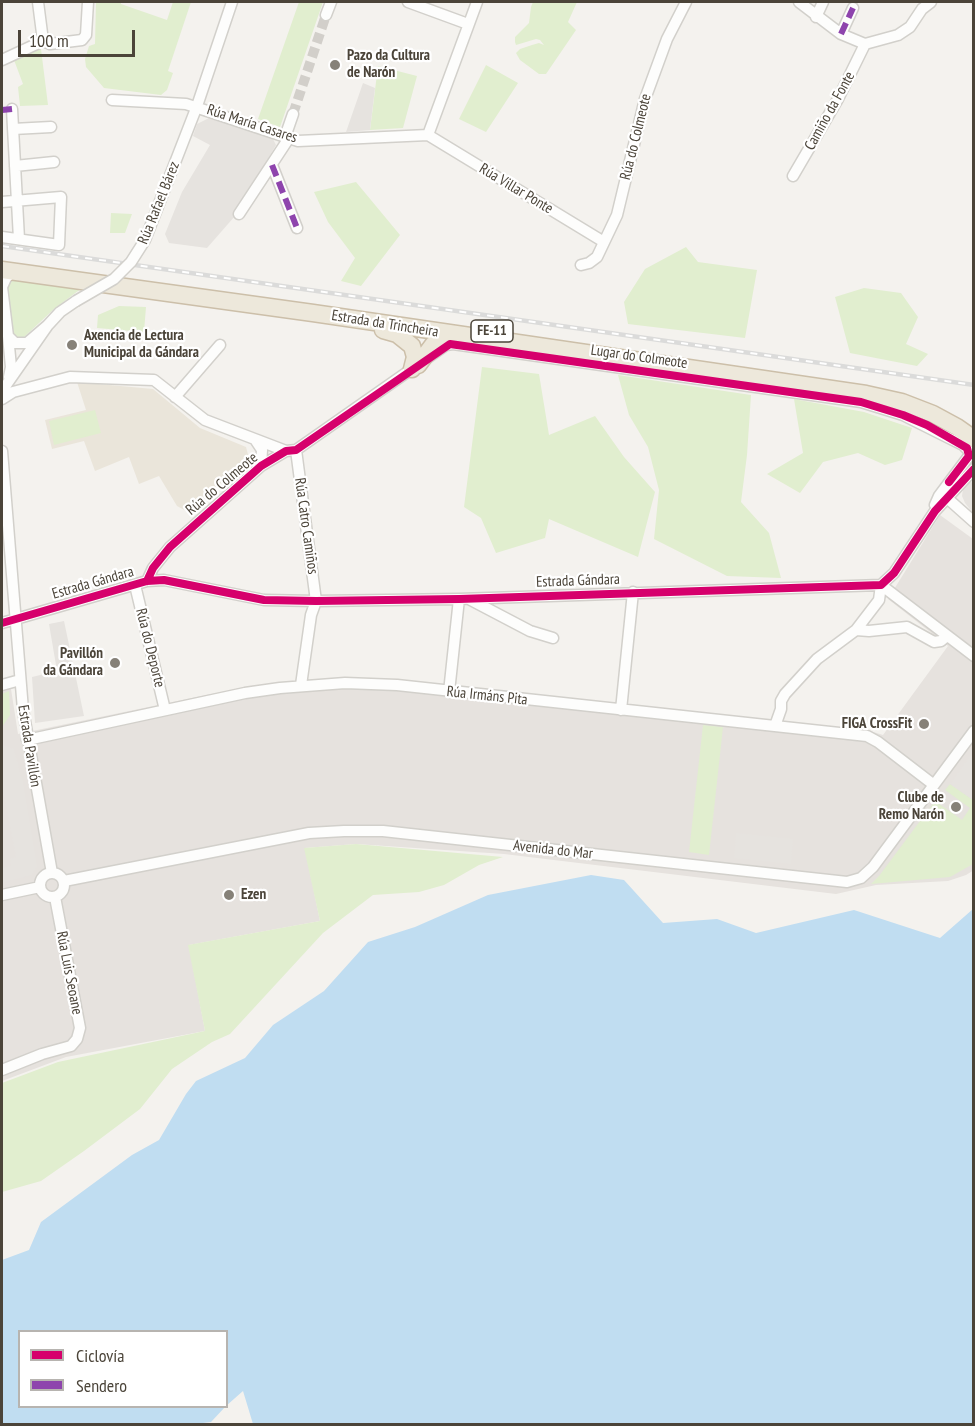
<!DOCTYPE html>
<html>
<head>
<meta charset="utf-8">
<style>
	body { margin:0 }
	#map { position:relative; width:975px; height:1426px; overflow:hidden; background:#f4f2ee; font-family:"PT Sans Narrow",sans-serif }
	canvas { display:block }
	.frame { position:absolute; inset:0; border:3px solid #4b4439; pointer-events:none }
	.legend { position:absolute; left:18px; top:1330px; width:210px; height:78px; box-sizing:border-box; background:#fff; border:2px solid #b7b4b0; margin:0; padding:8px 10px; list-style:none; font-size:18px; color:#4b4439 }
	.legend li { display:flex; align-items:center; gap:12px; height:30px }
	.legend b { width:30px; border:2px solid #b7b4b0 }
	.scale { position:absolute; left:18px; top:30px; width:117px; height:27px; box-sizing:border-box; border:3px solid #4b4439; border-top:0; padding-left:8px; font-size:18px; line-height:21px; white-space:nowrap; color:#4b4439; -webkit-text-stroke:4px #fff; paint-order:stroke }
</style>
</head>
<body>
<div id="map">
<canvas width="975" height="1426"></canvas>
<div class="frame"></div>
<ul class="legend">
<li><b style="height:8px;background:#d6006c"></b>Ciclovía</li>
<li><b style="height:8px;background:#8e44ad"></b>Sendero</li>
</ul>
<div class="scale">100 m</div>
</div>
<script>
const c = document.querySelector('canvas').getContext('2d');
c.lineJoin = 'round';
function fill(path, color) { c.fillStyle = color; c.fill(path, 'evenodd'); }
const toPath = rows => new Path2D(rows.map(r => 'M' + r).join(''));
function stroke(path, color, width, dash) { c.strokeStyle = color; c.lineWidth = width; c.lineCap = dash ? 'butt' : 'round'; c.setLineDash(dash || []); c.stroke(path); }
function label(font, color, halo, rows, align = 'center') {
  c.font = font + ' "PT Sans Narrow",sans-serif'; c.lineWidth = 4.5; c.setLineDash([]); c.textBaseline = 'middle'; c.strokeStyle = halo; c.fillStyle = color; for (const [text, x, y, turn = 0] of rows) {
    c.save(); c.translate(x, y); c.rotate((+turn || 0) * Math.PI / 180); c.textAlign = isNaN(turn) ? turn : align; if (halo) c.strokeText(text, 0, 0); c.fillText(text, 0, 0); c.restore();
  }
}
const industrial = toPath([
	[940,515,973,539,974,870,966,875,948,881,876,885,836,894,504,854,356,844,305,848,320,921,189,945,205,1031,66,1057,2,1081,2,692,11,689,18,734,250,686,321,679,402,682,473,689,636,705,775,724,870,731,883,735,948,646,888,599]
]);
const education = toPath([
	[77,382,153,389,200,428,246,447,250,462,218,486,192,514,177,506,159,476,139,484,129,457,95,471,84,441,52,449,45,420,86,410]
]);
const green = toPath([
	[96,2,121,2,121,4,167,20,173,2,191,2,168,71,173,73,167,90,161,95,104,88,86,67,85,59,89,46,95,44],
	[299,2,323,2,280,127,258,119],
	[533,2,577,2,568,22,576,30,546,74,539,74,520,60,516,53,520,49,532,45,539,43,544,45,540,40,536,39,516,45,515,42,515,37,529,23,531,7],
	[41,49,48,105,20,106,18,87,23,84,14,60],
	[486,65,518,83,486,132,459,119],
	[378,66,417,76,403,128,370,130],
	[356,182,400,235,361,286,341,281,355,258,328,222,314,192],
	[111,213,132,214,125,233,110,233],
	[686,247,698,262,757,270,745,338,628,324,624,302,645,269],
	[13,278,82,288,54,309,22,339,13,336,7,284],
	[864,288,901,293,918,317,906,344,928,354,917,366,850,353,835,297],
	[119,306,146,307,144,332,97,328,98,315],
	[482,367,539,374,549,435,595,416,624,457,655,492,638,557,549,519,545,538,496,553,481,518,464,507],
	[618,375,751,395,747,455,741,502,769,533,781,578,727,576,654,539,659,490,648,447,629,415],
	[794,399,864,412,912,428,902,460,885,465,858,453,823,462,800,493,767,474,803,453],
	[95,410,101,433,54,445,49,421],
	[9,691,10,715,2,727,2,694],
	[703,725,723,727,709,855,689,852],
	[950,784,973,800,973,864,950,877,871,884,879,876,935,801,962,820,970,808,945,790],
	[356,844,503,857,479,865,444,885,419,892,373,895,323,933,230,1034,212,1042,172,1069,140,1109,84,1151,41,1181,2,1192,2,1083,58,1062,205,1031,188,945,320,921,304,848]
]);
const parking = toPath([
	[363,83,375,88,370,130,346,132],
	[209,118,273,139,276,145,235,216,207,248,169,243,165,234,182,192,210,145,193,136,197,124],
	[971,481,973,485,973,513,965,503,962,496,963,489],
	[64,621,84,716,35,723,32,677,57,671,49,624],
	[2,745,14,749,23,783,37,867,32,875,2,883,2,868,11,866,10,859,16,857,2,787],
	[971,754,973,757,973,800,950,784],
	[736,833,793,839,791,864,734,858]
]);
const water = toPath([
	[591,875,624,880,663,923,717,919,756,933,854,910,940,938,973,909,973,1424,253,1424,243,1391,226,1406,226,1332,20,1332,20,1406,226,1406,211,1422,195,1424,2,1424,2,1260,29,1250,41,1222,132,1155,159,1140,186,1094,196,1081,245,1058,273,1025,324,991,368,942,415,927,488,895]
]);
const minorTunnel = toPath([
	[293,114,326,15]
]);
const minor = toPath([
	[38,2,43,41],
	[408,2,468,24],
	[799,2,841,34,865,44],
	[326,15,331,2],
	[816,17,823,2],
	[841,34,853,8],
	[865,44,898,35,910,27,922,9,931,2],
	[2,60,43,41,50,44,82,40,86,35,88,2],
	[112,100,186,104,298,141,428,135],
	[12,109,19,239],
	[13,129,51,127],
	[428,135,604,242],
	[428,135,477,2],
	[285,137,293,114],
	[272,165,297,228],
	[15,166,54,162],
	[793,176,838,99,865,44],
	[2,202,61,197,59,245,2,237],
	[239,214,289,138],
	[145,240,197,106,232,2],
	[581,265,589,263,597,257,617,215,645,99,667,39,686,2],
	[14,271,6,278,2,287,8,336,15,343,27,343,48,325],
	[8,336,11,367,9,377],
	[2,391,48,325,60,312,76,301],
	[175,397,220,345],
	[2,399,13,392,70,377,154,380,205,420,286,451],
	[256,441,262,450,261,466],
	[296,450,316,601,311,615,301,685],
	[2,451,23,710,52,873],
	[947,498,974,522],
	[147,581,153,568,170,547,261,466,286,451,296,450,446,345,453,344,861,402,903,415,963,445,969,451,969,456,939,496,935,505],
	[135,585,165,710],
	[881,585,974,656],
	[469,599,530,631,553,638],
	[2,623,147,581,164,580,264,600,316,601,459,599,881,585,894,573,935,511,974,469],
	[856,630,869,631,907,627,934,642,941,641,947,636],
	[2,685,20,680],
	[449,692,459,599],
	[621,710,633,592],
	[775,726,781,709,781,701,785,694,817,659,856,630,879,600,881,585],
	[27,740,245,693,280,688,345,683,397,685,867,736,878,742,934,785],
	'40 885a12 12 0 1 1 24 0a12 12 0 1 1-24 0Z',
	[64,881,309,833,344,831,383,831,847,882,861,878,873,867,974,731],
	[2,895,40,887],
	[2,1070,42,1054,71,1046,77,1039,80,1028,55,897]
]);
const highway = toPath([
	[2,270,313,313,866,394,902,402,933,414,957,427,974,439],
	[383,330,397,334,412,346,415,357,412,369],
	[418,365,435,342,442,335,449,333]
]);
const rail = toPath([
	[2,246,974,385]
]);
const minorBridge = toPath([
	[76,301,114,279,131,262,145,240]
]);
const quiet = toPath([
	[841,34,853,8],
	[2,110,12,109],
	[272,165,297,228]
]);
const cycleway = toPath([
	[147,581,153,568,170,547,261,466,286,451,296,450,450,344,861,402,903,415,927,425,967,448,969,456,949,482],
	[2,623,147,581,164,580,264,600,316,601,459,599,881,585,894,573,935,511,974,469]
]);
const markers = [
	[335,65,6,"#868178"],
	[72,345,6,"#868178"],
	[115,663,6,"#868178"],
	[924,724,6,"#868178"],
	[956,807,6,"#868178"],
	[229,895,6,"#868178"]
];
const shields = [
	[492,331,42]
];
const shieldNames = [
	["FE-11",492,331]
];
const poiNames = [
	["Pazo da Cultura",347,56],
	["de Narón",347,73],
	["Axencia de Lectura",84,336],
	["Municipal da Gándara",84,353],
	["Pavillón",103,654,"right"],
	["da Gándara",103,671,"right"],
	["FIGA CrossFit",912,724,"right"],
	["Clube de",944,798,"right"],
	["Remo Narón",944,815,"right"],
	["Ezen",241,895]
];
const streetNames = [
	["Camiño da Fonte",830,111,-61],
	["Rúa María Casares",252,124,18],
	["Rúa do Colmeote",636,137,-76],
	["Rúa Villar Ponte",516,189,31],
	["Rúa Rafael Bárez",159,203,-68],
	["Estrada da Trincheira",385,324,9],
	["Lugar do Colmeote",639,357,8],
	["Rúa do Colmeote",222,484,-40],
	["Rúa Catro Camiños",306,526,82],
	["Estrada Gándara",578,581,-2],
	["Estrada Gándara",93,583,-16],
	["Rúa do Deporte",150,648,76],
	["Rúa Irmáns Pita",487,696,6],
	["Estrada Pavillón",29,746,81],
	["Avenida do Mar",553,850,6],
	["Rúa Luis Seoane",69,973,79]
];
fill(industrial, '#e6e2de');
fill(education, '#eae5da');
fill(green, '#e1eecf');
fill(parking, '#e6e3df');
fill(water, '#c0ddf1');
stroke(minorTunnel, '#d2cfca', 10, [10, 5]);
stroke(minor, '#d2d0cb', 13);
stroke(highway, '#ccbfa9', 19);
stroke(minor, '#fdfdfc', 10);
stroke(highway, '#ede8db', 16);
stroke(rail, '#dbdbda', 4.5);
stroke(rail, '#fff', 2, [7]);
stroke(minorBridge, '#d2d0cb', 13, []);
stroke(minorBridge, '#fdfdfc', 10);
stroke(quiet, '#8e44ad', 6, [12, 6]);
stroke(cycleway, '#d6006c', 8);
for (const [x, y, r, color] of markers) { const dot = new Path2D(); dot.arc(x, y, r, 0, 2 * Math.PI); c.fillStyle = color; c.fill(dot); stroke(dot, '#fff', 2); }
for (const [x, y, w] of shields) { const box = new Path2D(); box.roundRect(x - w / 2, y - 11, w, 22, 4.5); c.fillStyle = '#fff'; c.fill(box); stroke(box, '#4b4439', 1.5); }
label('bold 14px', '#4b4439', null, shieldNames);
label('bold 15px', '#4b4439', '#fff', poiNames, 'left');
label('15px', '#4b4439', '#fff', streetNames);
</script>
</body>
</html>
